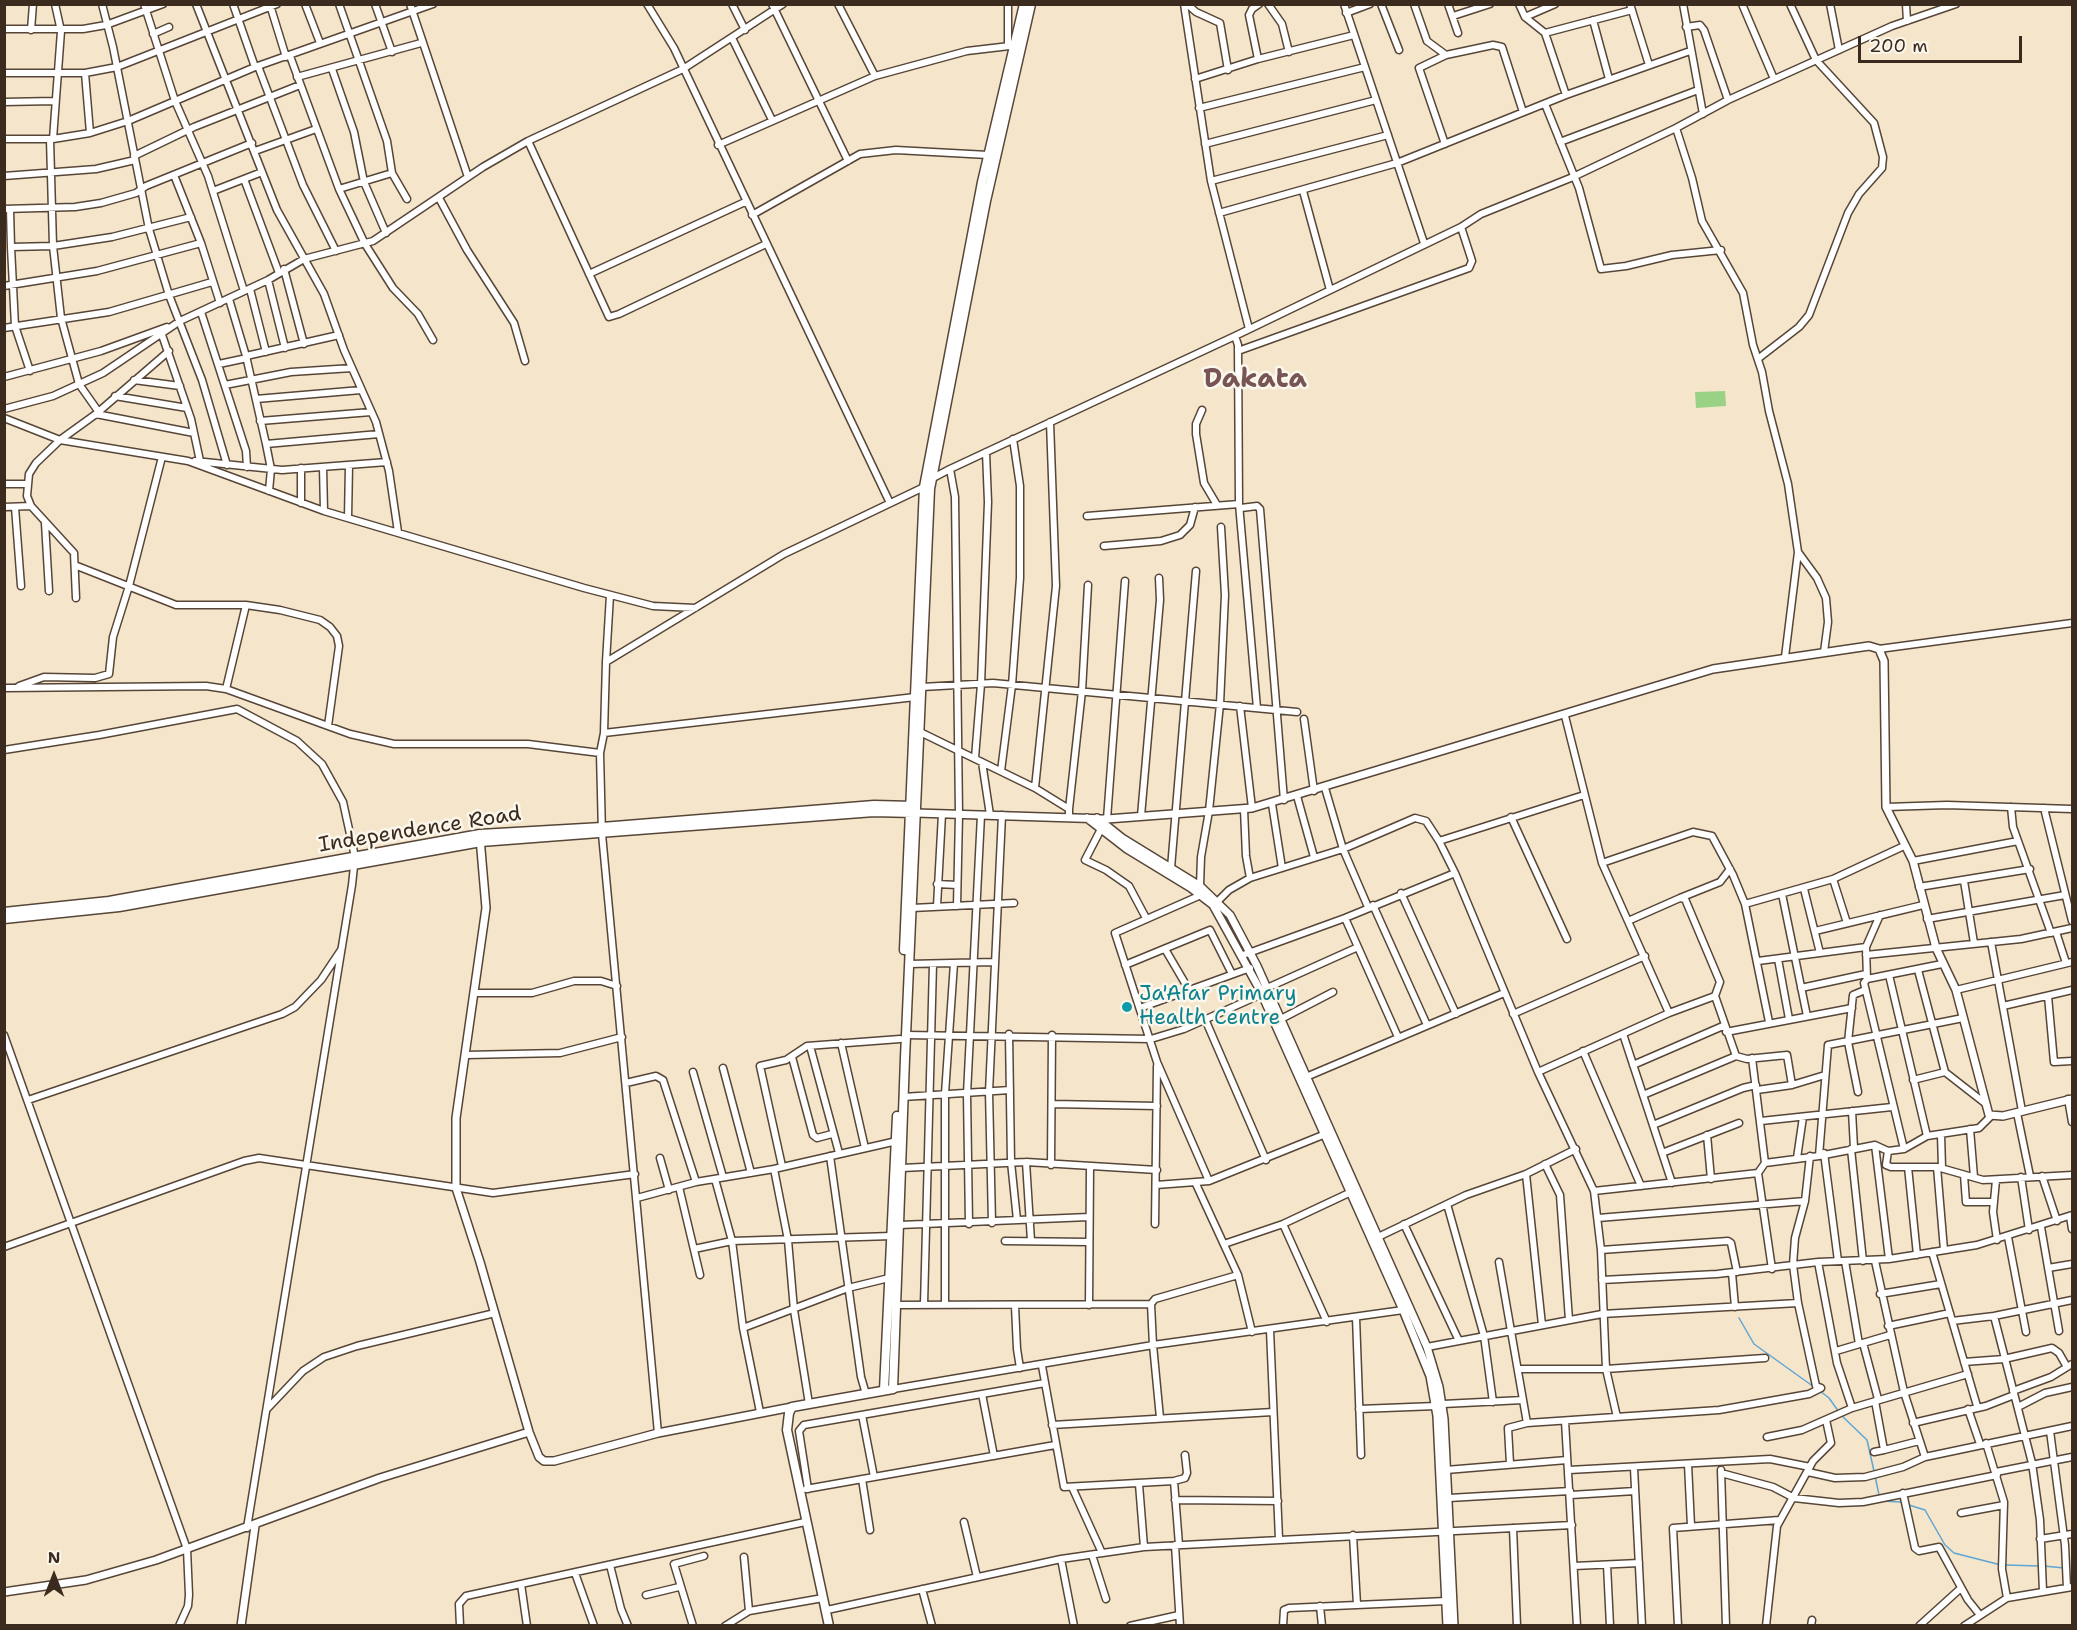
<!DOCTYPE html>
<html>
<head>
<meta charset="utf-8">
<style>
	body { margin:0 }
	#map { position:relative; width:2077px; height:1630px; overflow:hidden; background:#f4e5cb; font-family:"Shantell Sans",sans-serif }
	canvas { display:block }
	.frame { position:absolute; inset:0; border:6px solid #3b2a1e; pointer-events:none }
	.north { position:absolute; left:24px; top:1546px; width:60px; height:60px; -webkit-text-stroke:4px #fbf7ec; paint-order:stroke; rotate:0deg; font-size:16px; font-weight:700; line-height:24px; text-align:center; color:#3b2a1e }
	.north::after { content:''; display:block; margin:auto; width:21px; height:27px; background:#3b2a1e; clip-path:polygon(50% 0,100% 100%,50% 72%,0 100%) }
	.scale { position:absolute; left:1858px; top:36px; width:164px; height:27px; box-sizing:border-box; border:3px solid #3b2a1e; border-top:0; padding-left:8px; font-size:18px; line-height:21px; white-space:nowrap; color:#3b2a1e; -webkit-text-stroke:4px #fbf7ec; paint-order:stroke }
</style>
</head>
<body>
<div id="map">
<canvas width="2077" height="1630"></canvas>
<div class="frame"></div>
<div class="north">N</div>
<div class="scale">200 m</div>
</div>
<script>
const c = document.querySelector('canvas').getContext('2d');
c.lineJoin = 'round';
function fill(path, color) { c.fillStyle = color; c.fill(path, 'evenodd'); }
const toPath = rows => new Path2D(rows.map(r => 'M' + r).join(''));
function stroke(path, color, width, dash) { c.strokeStyle = color; c.lineWidth = width; c.lineCap = dash ? 'butt' : 'round'; c.setLineDash(dash || []); c.stroke(path); }
function label(font, color, halo, rows, align = 'center') {
  c.font = font + ' "Shantell Sans",sans-serif'; c.lineWidth = 5; c.setLineDash([]); c.textBaseline = 'middle'; c.strokeStyle = halo; c.fillStyle = color; for (const [text, x, y, turn = 0] of rows) {
    c.save(); c.translate(x, y); c.rotate((+turn || 0) * Math.PI / 180); c.textAlign = isNaN(turn) ? turn : align; if (halo) c.strokeText(text, 0, 0); c.fillText(text, 0, 0); c.restore();
  }
}
const green = toPath([
	[1725,391,1726,406,1696,408,1695,392]
]);
const stream = toPath([
	[1739,1318,1754,1344,1814,1387],
	[1820,1391,1829,1398,1839,1412],
	[1842,1416,1867,1440,1874,1471],
	[1875,1476,1879,1495],
	[1882,1501,1901,1502],
	[1909,1505,1925,1510,1945,1545,1954,1553,2001,1565],
	[2005,1565,2040,1566],
	[2044,1566,2064,1568]
]);
const minor = toPath([
	[102,4,113,47,149,229,169,295,202,380,227,465],
	[144,4,175,101,208,176,244,291],
	[196,4,277,210,324,294,344,350,376,422,389,471,398,532],
	[233,4,255,67],
	[305,4,320,43],
	[339,4,387,141,392,173,407,199],
	[375,4,392,52],
	[410,4,468,177],
	[647,4,674,48,889,501],
	[732,4,745,30],
	[772,4,848,161],
	[838,4,875,76],
	[1008,4,1008,45],
	[1184,4,1211,181,1249,329],
	[1187,4,1196,12,1220,23,1228,70],
	[1268,4,1282,24,1289,52],
	[1344,4,1424,243],
	[1381,4,1399,50],
	[1414,4,1427,41,1446,55,1493,45,1502,47,1523,112],
	[1448,4,1458,33],
	[1519,4,1525,17,1545,33,1566,95],
	[1630,4,1649,65],
	[1683,4,1703,114],
	[1742,4,1774,79],
	[1830,4,1839,50],
	[1906,4,1907,21],
	[270,5,286,57],
	[1346,13,1370,4],
	[1453,16,1490,4],
	[1525,17,1555,4],
	[1593,20,1609,79],
	[1686,27,1700,25,1704,30,1728,100],
	[4,29,83,29,106,25,163,4],
	[31,30,33,4],
	[1545,33,1632,10],
	[153,34,169,27],
	[732,38,772,120],
	[290,56,339,189,365,244,393,288,418,314,433,340],
	[1258,59,1249,15,1252,9,1259,4],
	[258,66,303,185,336,251],
	[332,69,354,132,364,182,386,233],
	[4,73,85,73,117,67,277,4],
	[85,73,90,133],
	[297,77,421,43],
	[1195,79,1258,59,1354,35],
	[4,102,54,101],
	[1545,104,1579,188,1601,269,1626,266,1672,255,1721,250],
	[1199,108,1365,67],
	[1676,128,1692,178,1702,221,1743,293,1753,345,1762,372,1769,411,1788,484,1798,552,1785,657],
	[4,139,53,139,90,133,128,121,255,67,433,4],
	[50,139,53,246,61,318,79,384,98,411],
	[53,139,61,31,55,4],
	[528,141,609,317,619,314,766,244],
	[1560,142,1698,90],
	[1205,144,1376,100],
	[1445,144,1419,68,1446,55],
	[718,145,875,76,967,51,1018,45],
	[255,151,316,129],
	[134,156,194,127,300,85],
	[174,175,201,243,220,303],
	[4,176,96,169,135,160],
	[244,179,279,273],
	[1211,181,1388,135],
	[339,189,392,173],
	[213,191,262,172],
	[1303,191,1330,290],
	[439,198,467,250,514,323,525,361],
	[4,209,75,207,101,203,136,193,146,186,252,143],
	[10,209,11,247,53,246,112,237,191,217],
	[1219,213,1397,163,1566,95,1690,51],
	[752,215,860,154,896,150,988,155],
	[11,247,15,326,30,371],
	[284,269,304,344],
	[589,274,745,202],
	[268,280,285,348],
	[4,286,97,271,201,243],
	[250,289,266,352],
	[229,299,246,356,266,444,271,469,269,491],
	[201,312,246,451,247,467],
	[4,328,109,312,212,282],
	[161,332,191,419,200,461],
	[1235,336,1238,345,1239,504,1257,708],
	[1238,351,1469,268,1472,261,1461,227],
	[246,356,339,335],
	[1759,358,1799,327,1809,315,1848,213,1859,194,1882,168,1883,157,1874,123,1816,60,1790,4],
	[219,364,247,358],
	[4,377,101,351,167,327],
	[134,380,180,386],
	[225,385,291,372,352,368],
	[115,396,187,408],
	[256,399,361,390],
	[4,409,53,396,103,373,180,321,268,280,304,259,373,241,483,167,528,141,683,69,783,4],
	[1202,410,1196,424,1196,434,1204,483,1217,505],
	[96,414,194,433],
	[4,418,60,440,188,461,324,511,584,588,653,606,695,608],
	[260,421,371,412],
	[266,444,379,434],
	[195,461,282,470,387,462],
	[323,467,324,511],
	[950,469,955,497,959,814,957,906],
	[4,484,27,484],
	[301,503,301,468],
	[4,507,31,506],
	[15,507,21,586],
	[1241,508,1257,506,1260,509,1284,800],
	[1087,516,1239,504],
	[348,518,349,465],
	[45,523,49,591],
	[1104,546,1161,541,1180,535,1190,525,1195,507],
	[1798,552,1817,578,1826,598,1828,622,1824,652],
	[77,566,176,605,246,605,280,610,320,620,330,627,337,636,339,646,328,726],
	[76,598,74,553,31,506,27,496,29,474,36,463,60,440,96,414,169,351],
	[1879,649,2072,623],
	[606,662,610,595],
	[19,686,44,677,95,678,109,674,113,637,129,586,162,457],
	[922,687,993,683,1297,712],
	[4,688,206,686,226,689,350,734,394,744,528,744,600,753],
	[226,689,246,605],
	[1240,706,1252,808],
	[1565,716,1602,863,1693,832,1712,836,1733,875,1745,904,1769,1022],
	[1304,719,1314,791],
	[920,732,1035,788,1069,809,1069,817],
	[604,733,915,697],
	[4,750,99,735,237,709,297,741,322,764,343,802,355,857,352,885,247,1528],
	[975,758,981,684,988,502,986,452],
	[982,762,990,815],
	[1001,771,1012,685,1020,578,1020,486,1013,439],
	[1035,788,1056,586,1050,422],
	[1325,788,1343,849,1368,907],
	[1584,795,1439,841,1455,873,1538,1072,1594,1191,1601,1250,1606,1369,1617,1417],
	[1297,796,1314,857],
	[1272,804,1282,868],
	[1886,807,1947,805,2072,809],
	[2011,807,2013,827,2051,933],
	[2044,808,2072,921],
	[1069,809,1082,691,1088,585],
	[1244,809,1246,856,1250,878],
	[1141,816,1160,600,1159,578],
	[1511,817,1567,939],
	[1107,819,1125,581],
	[1101,829,1085,860,1106,870,1129,886,1146,918],
	[1913,861,2018,841],
	[1602,863,1669,1013],
	[1171,868,1196,571],
	[1833,879,1847,923],
	[1964,881,1974,943],
	[937,884,957,885],
	[1200,886,1201,857,1209,811,1220,704,1225,595,1221,527],
	[1919,887,2030,869],
	[1804,889,1820,953],
	[1401,893,1456,1014],
	[1782,894,1807,1016],
	[1201,895,1115,933,1157,1062,1209,1181],
	[1680,898,1720,882,1730,869],
	[1218,901,1229,890,1250,878,1343,849,1415,818,1426,821,1439,841],
	[1745,904,1833,879,1904,846],
	[1373,905,1427,1025],
	[937,906,942,814],
	[912,908,1014,903],
	[1880,915,1866,947,1867,979,1864,983,1904,1149],
	[1345,918,1398,1037],
	[1927,919,2065,895],
	[1628,921,1680,898,1685,899,1720,982,1715,996,1736,1056,1747,1059,1787,1055,1792,1085],
	[1815,931,1923,905],
	[2056,932,2066,963],
	[1991,942,2022,1111],
	[1165,949,1189,990],
	[1243,955,1345,918,1455,873],
	[1866,955,2021,939,2072,928],
	[1778,959,1789,1019],
	[1758,961,1866,947],
	[909,964,994,962],
	[1125,965,1210,930,1232,974],
	[1918,970,1945,1072,1986,1104],
	[1889,975,1927,1136],
	[1867,979,1942,964],
	[1267,988,1358,947],
	[1801,988,1866,974],
	[1956,990,2072,962],
	[475,993,532,993,574,981,601,981,617,986],
	[2048,996,2054,1062,2072,1061],
	[2003,1006,2072,990],
	[1140,1008,1250,968],
	[1513,1014,1645,956],
	[1205,1019,1266,1160],
	[1279,1020,1333,992],
	[1726,1032,1852,1008],
	[1009,1034,1011,1162,1017,1220],
	[1623,1034,1672,1183],
	[4,1035,187,1549,189,1595,188,1606,179,1626],
	[906,1035,1151,1039,1184,1029,1262,994],
	[841,1043,865,1148],
	[810,1046,839,1153],
	[1583,1051,1641,1186],
	[466,1055,560,1053,622,1037],
	[792,1057,813,1135,817,1138,832,1134],
	[1633,1065,1723,1026],
	[723,1068,751,1173],
	[693,1072,723,1177],
	[1538,1072,1669,1013,1715,996],
	[1306,1077,1504,993],
	[1913,1080,1945,1072],
	[626,1083,656,1076,663,1080,696,1182],
	[1757,1090,1792,1085,1825,1075],
	[1858,1092,1848,1042,1853,995,1865,990],
	[1643,1095,1736,1056],
	[903,1097,1010,1090],
	[2068,1099,2072,1122],
	[28,1100,282,1014,295,1007,321,980,341,950],
	[1052,1104,1157,1106],
	[1852,1111,1854,1148],
	[2017,1113,2030,1176],
	[1761,1121,1892,1107],
	[1653,1125,1743,1088,1756,1085],
	[1970,1129,1974,1177],
	[1941,1134,1942,1168],
	[1707,1135,1711,1179],
	[1875,1145,1889,1259],
	[1851,1149,1863,1261],
	[1888,1151,1886,1165,1891,1167,1937,1167,1983,1180,2072,1175],
	[1662,1153,1739,1123],
	[1824,1153,1838,1261],
	[830,1156,861,1377,866,1394],
	[1810,1156,1805,1201,1795,1238,1793,1265,1798,1303,1816,1386,1821,1388],
	[1819,1156,1828,1045,1963,1018],
	[660,1158,669,1190],
	[1797,1158,1803,1117],
	[1026,1162,1031,1241],
	[1765,1163,1819,1156,1875,1145,1888,1151,1904,1149,1927,1136,1979,1128,1990,1117],
	[1545,1164,1560,1195,1569,1320],
	[1051,1165,1052,1035],
	[782,1166,760,1066,786,1060,807,1046,900,1039],
	[1908,1167,1917,1255],
	[1937,1167,1944,1250],
	[902,1168,1026,1162,1157,1170],
	[774,1169,788,1240,794,1310,809,1404],
	[1758,1173,1772,1269],
	[1526,1174,1542,1325],
	[1964,1175,1966,1202,1994,1202],
	[2042,1176,2057,1221],
	[2021,1177,2029,1230],
	[715,1179,732,1241,743,1328,760,1412],
	[1996,1180,1993,1212,1997,1240],
	[1196,1184,1238,1275,1252,1332],
	[1156,1185,1209,1181,1323,1135],
	[679,1187,700,1275],
	[1594,1191,1758,1173,1765,1163,1752,1058],
	[637,1198,696,1182,774,1169,897,1141],
	[1447,1204,1484,1336,1493,1402],
	[2070,1216,2072,1229],
	[1598,1218,1805,1201],
	[992,1223,989,1092,1002,815],
	[969,1224,967,1094,981,815],
	[1155,1224,1157,1066],
	[1283,1224,1327,1322],
	[1404,1224,1459,1341],
	[900,1225,1089,1217],
	[2041,1227,2059,1331],
	[2008,1237,2026,1332],
	[1376,1238,1466,1195,1526,1174,1576,1149],
	[1005,1241,1089,1242],
	[1224,1244,1283,1224,1349,1193],
	[4,1247,244,1161,259,1158,493,1193,635,1174],
	[694,1249,732,1241,892,1236],
	[1601,1250,1728,1241,1731,1243,1737,1272],
	[1932,1252,1977,1406],
	[1845,1261,1859,1344],
	[1875,1261,1904,1392,1925,1457],
	[1499,1262,1523,1400],
	[1818,1262,1837,1363,1852,1408],
	[2048,1268,2072,1264],
	[1732,1273,1735,1307],
	[1602,1280,1717,1274,1818,1262,1889,1259,1977,1245,2072,1215],
	[1880,1294,1941,1284],
	[895,1305,1151,1304],
	[924,1305,933,964],
	[945,1305,945,1094,954,963],
	[1089,1305,1090,1168],
	[1015,1306,1017,1349,1020,1368],
	[1994,1316,2032,1463,2040,1520,2043,1591],
	[1356,1317,1361,1455],
	[1952,1321,1994,1316,2072,1300],
	[1888,1326,1950,1313],
	[743,1328,848,1288,889,1278],
	[1270,1330,1279,1539],
	[1863,1343,1878,1399],
	[1427,1347,1602,1314,1798,1303],
	[1836,1351,1890,1335],
	[1964,1362,2004,1359,2052,1348,2059,1353,2067,1367],
	[1042,1366,1064,1487,1174,1481,1185,1478,1187,1473,1185,1455],
	[1518,1369,1606,1369,1765,1358],
	[893,1389,1153,1345,1403,1310],
	[2013,1391,2051,1377,2072,1364],
	[982,1394,994,1456],
	[1875,1401,1884,1450,1919,1441],
	[1443,1404,1523,1400,1527,1423,1719,1410,1809,1394,1821,1388],
	[2018,1407,2045,1393,2072,1387],
	[267,1409,303,1371,324,1357,357,1346,495,1313],
	[1359,1409,1436,1406],
	[1968,1409,1980,1444],
	[862,1415,874,1477],
	[1160,1418,1153,1345,1151,1304,1155,1299,1238,1275],
	[1565,1421,1577,1626],
	[1913,1423,1986,1406,2014,1395],
	[1052,1425,1273,1412],
	[2050,1431,2065,1545,2067,1588],
	[658,1433,602,834,600,753,604,733,606,662,784,554,924,487,931,479,950,469,1235,336,1461,227,1481,214,1573,177,1676,128,1728,100,1892,26,1956,4],
	[1767,1437,1802,1430,1852,1408,1968,1374],
	[1986,1443,2004,1502,2002,1569,2007,1598],
	[1874,1452,1884,1450],
	[1510,1464,1508,1428,1527,1423],
	[1688,1464,1691,1526],
	[1634,1468,1642,1626],
	[1446,1470,1567,1460],
	[1569,1470,1770,1459,1810,1467],
	[1721,1470,1726,1626],
	[1808,1472,1835,1478,1865,1477,1903,1467,1925,1457,2072,1426],
	[1996,1472,2072,1457],
	[1721,1473,1773,1487,1794,1498,1839,1503,1863,1502,1997,1475],
	[862,1479,870,1530],
	[1174,1481,1179,1545],
	[1139,1484,1144,1547],
	[1072,1487,1102,1553],
	[806,1489,1055,1445],
	[808,1489,799,1431,804,1425,1045,1383],
	[1903,1493,1915,1548,1919,1551,1939,1547,1968,1600,1980,1615],
	[1571,1495,1635,1491],
	[1449,1498,1570,1491],
	[1175,1500,1278,1501],
	[1961,1513,2004,1505],
	[964,1522,977,1577],
	[1513,1528,1517,1626],
	[1353,1535,1357,1605],
	[2040,1539,2072,1534],
	[1175,1545,1180,1626],
	[1092,1555,1106,1599],
	[744,1557,749,1611],
	[1061,1559,1074,1626],
	[610,1565,621,1609,628,1626],
	[1607,1565,1610,1626],
	[1574,1566,1639,1563],
	[575,1573,594,1626],
	[521,1584,527,1626],
	[922,1589,932,1626],
	[646,1595,679,1587],
	[1320,1606,1322,1626],
	[827,1610,1061,1559,1144,1547,1572,1525],
	[460,1626,459,1604,466,1596,805,1522],
	[693,1626,674,1564,704,1556],
	[725,1626,749,1611,823,1598],
	[1130,1626,1179,1615],
	[1283,1626,1284,1610,1289,1608,1446,1601],
	[1678,1626,1673,1528,1779,1520],
	[1766,1626,1777,1526,1813,1461,1831,1443,1826,1420],
	[1811,1626,1812,1620],
	[1919,1626,1961,1588],
	[1964,1626,2007,1598,2072,1587]
]);
const tertiary = toPath([
	[916,813,1107,819,1252,808,1713,669,1869,646,1879,649,1884,661,1886,807,1913,861,1936,948,1956,990,1989,1115,2003,1116,2072,1099],
	[1087,818,1127,849,1191,888,1213,905,1260,990,1403,1310,1430,1376,1437,1416,1447,1626],
	[1097,818,1122,838,1200,886,1230,915,1257,966,1427,1347,1439,1387,1444,1419,1454,1626],
	[480,838,486,908,456,1118,456,1188,480,1262,529,1432,539,1457,544,1461,554,1461,658,1433,792,1407],
	[4,1592,86,1580,156,1560,380,1478,529,1432],
	[241,1626,255,1526]
]);
const secondary = toPath([
	[4,912,109,901,480,834,602,827,874,805,914,806],
	[4,919,119,907,481,842,874,812,913,813],
	[904,950,924,487,982,182,1024,4],
	[884,1390,897,1116],
	[829,1626,787,1430,789,1413,792,1407,893,1389,905,1058,930,489,986,201,1031,4]
]);
const markers = [
	[1127,1007,6,"#0f9aa8"]
];
const streetNames = [
	["Independence Road",420,830,-9]
];
const cultureNames = [
	["Ja'Afar Primary",1139,995],
	["Health Centre",1139,1019]
];
const districtNames = [
	["Dakata",1255,380]
];
fill(green, '#99d285');
stroke(stream, '#5ea6d5', 1.5);
stroke(minor, '#574638', 9);
stroke(tertiary, '#574638', 10);
stroke(secondary, '#574638', 11);
stroke(minor, '#fff', 6);
stroke(tertiary, '#fff', 7);
stroke(secondary, '#fff', 8);
for (const [x, y, r, color] of markers) { const dot = new Path2D(); dot.arc(x, y, r, 0, 2 * Math.PI); c.fillStyle = color; c.fill(dot); stroke(dot, '#fbf7ec', 2); }
label('21px', '#3b2a1e', '#fbf7ec', streetNames);
label('21px', '#0d838f', '#fbf7ec', cultureNames, 'left');
label('bold 27px', '#785456', '#fbf7ec', districtNames);
</script>
</body>
</html>
